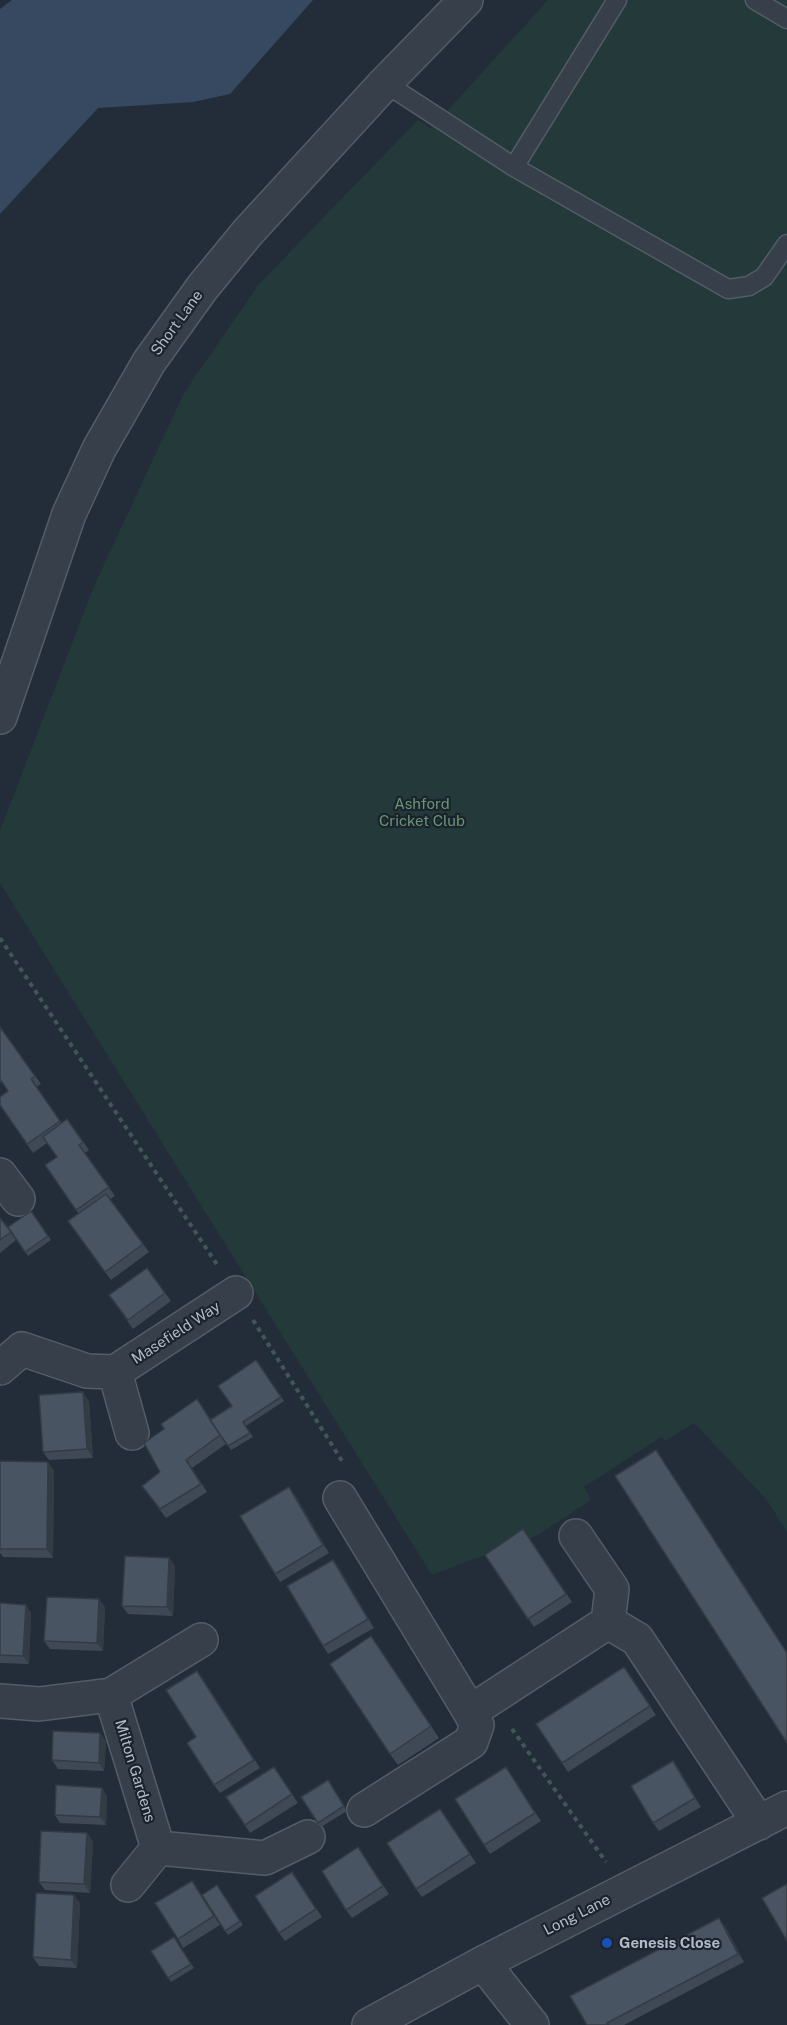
<!DOCTYPE html>
<html>
<head>
<meta charset="utf-8">
<style>
	body { margin:0 }
	canvas { display:block; background:#222d39 }
</style>
</head>
<body>
<canvas width="787" height="2025"></canvas>
<script>
const c = document.querySelector('canvas').getContext('2d');
c.lineJoin = 'round';
function fill(path, color) { c.fillStyle = color; c.fill(path, 'evenodd'); }
const toPath = rows => new Path2D(rows.map(r => 'M' + r).join(''));
function stroke(path, color, width, dash) { c.strokeStyle = color; c.lineWidth = width; c.lineCap = dash ? 'butt' : 'round'; c.setLineDash(dash || []); c.stroke(path); }
function label(font, color, halo, rows, align = 'center') {
  c.font = font + ' "Public Sans",sans-serif'; c.lineWidth = 4.5; c.setLineDash([]); c.textBaseline = 'middle'; c.strokeStyle = halo; c.fillStyle = color; for (const [text, x, y, turn = 0] of rows) {
    c.save(); c.translate(x, y); c.rotate((+turn || 0) * Math.PI / 180); c.textAlign = isNaN(turn) ? turn : align; if (halo) c.strokeText(text, 0, 0); c.fillText(text, 0, 0); c.restore();
  }
}
const green = toPath([
	[548,0,787,0,787,1532,767,1500,694,1423,665,1441,661,1437,584,1487,591,1500,538,1535,432,1575,0,883,0,831,95,584,184,393,259,284,418,120,431,129]
]);
const water = toPath([
	[12,0,313,0,230,94,193,102,98,108,0,214,0,9]
]);
const path = toPath([
	[0,938,218,1266],
	[253,1320,344,1464],
	[512,1729,606,1862]
]);
const service = toPath([
	[755,0,787,19],
	[385,83,514,167,728,289,749,286,764,277,787,244],
	[514,167,617,0]
]);
const minor = toPath([
	[0,717,69,514,99,449,149,362,202,288,248,232,385,83,466,0],
	[0,1175,18,1199],
	[0,1368,22,1349,87,1371,115,1372,236,1293],
	[115,1372,132,1433],
	[340,1498,470,1712,608,1622,637,1639,759,1823],
	[576,1536,612,1589,608,1622],
	[111,1695,158,1848,265,1858,308,1837],
	[0,1701,39,1704,111,1695,201,1640],
	[364,1810,471,1742,477,1725,470,1712],
	[128,1885,158,1848],
	[483,1963,532,2025],
	[369,2025,483,1963,787,1808]
]);
const wall = toPath([
	[0,1027,41,1084,36,1087,62,1123,67,1119,89,1150,85,1153,115,1196,110,1199,149,1252,111,1280,68,1221,79,1214,45,1165,57,1157,47,1143,33,1153,0,1105,8,1091,2,1081,0,1083],
	[31,1211,51,1240,28,1256,8,1227],
	[0,1218,16,1240,0,1253],
	[147,1268,171,1301,133,1329,109,1295],
	[256,1360,284,1401,246,1426,253,1437,231,1450,210,1420,232,1406],
	[197,1399,226,1444,192,1468,207,1492,166,1518,142,1486,160,1472,164,1429],
	[89,1401,93,1458,49,1460,43,1452],
	[0,1461,54,1470,53,1558,3,1557,0,1553],
	[295,1495,329,1553,280,1582,275,1574],
	[523,1529,572,1602,534,1627,485,1555],
	[169,1558,175,1566,173,1616,128,1614,122,1606],
	[339,1568,374,1628,328,1654,323,1646],
	[0,1603,26,1605,31,1613,29,1664,0,1663],
	[105,1607,103,1651,50,1649,44,1641],
	[371,1636,439,1738,398,1765,390,1754],
	[624,1667,656,1715,568,1772,562,1763],
	[203,1679,260,1768,220,1793,214,1785,196,1737],
	[106,1741,104,1771,58,1769,52,1760],
	[673,1761,701,1807,659,1831,653,1823],
	[274,1767,298,1803,250,1833,226,1797],
	[506,1767,541,1821,490,1854,484,1845],
	[328,1780,347,1811,321,1827,301,1797],
	[107,1796,106,1825,60,1823,55,1815],
	[440,1809,476,1863,422,1897,416,1889],
	[87,1833,93,1842,90,1893,45,1890,39,1882],
	[364,1856,389,1894,352,1918,346,1910],
	[292,1872,322,1917,285,1941,279,1933],
	[192,1881,220,1925,183,1948,178,1939],
	[217,1885,243,1925,228,1935,202,1895],
	[80,1903,77,1968,39,1966,33,1957],
	[725,1926,744,1962,624,2025,587,2025],
	[174,1937,194,1968,171,1982,151,1951]
]);
const shadedWall = toPath([
	[83,1392,89,1401,93,1458,87,1449],
	[48,1462,54,1470,53,1558,47,1549],
	[289,1487,295,1495,329,1553,323,1545],
	[169,1558,175,1566,173,1616,167,1607],
	[333,1560,339,1568,374,1628,368,1619],
	[99,1599,105,1607,103,1651,97,1643],
	[26,1605,31,1613,29,1664,23,1656],
	[100,1733,106,1741,104,1771,99,1763],
	[673,1761,679,1769,701,1807,695,1798],
	[102,1788,107,1796,106,1825,100,1817],
	[87,1833,93,1842,90,1893,84,1884],
	[74,1895,80,1903,77,1968,71,1960],
	[719,1918,725,1926,744,1962,738,1954]
]);
const building = toPath([
	[0,1027,35,1076,31,1079,60,1121,27,1144,0,1105,0,1097,8,1091,0,1079,0,1027],
	[67,1119,83,1142,79,1145,109,1187,76,1210,45,1165,57,1157,43,1137,67,1119],
	[106,1194,143,1244,105,1272,68,1221,106,1194],
	[31,1211,48,1236,25,1252,8,1227,31,1211],
	[0,1218,11,1232,0,1240,0,1218],
	[147,1268,165,1293,128,1320,109,1295,147,1268],
	[256,1360,281,1397,243,1422,250,1433,228,1446,210,1420,232,1406,218,1386,256,1360],
	[83,1392,87,1449,43,1452,39,1395,83,1392],
	[197,1399,220,1435,186,1460,201,1484,160,1509,142,1486,160,1472,144,1443,164,1429,161,1424,197,1399],
	[656,1450,787,1653,787,1743,615,1476,656,1450],
	[0,1461,48,1462,47,1549,0,1549,0,1461],
	[289,1487,323,1545,275,1574,240,1516,289,1487],
	[523,1529,566,1594,528,1619,485,1555,523,1529],
	[125,1556,169,1558,167,1607,122,1606,125,1556],
	[333,1560,368,1619,323,1646,287,1586,333,1560],
	[47,1597,99,1599,97,1643,44,1641,47,1597],
	[0,1603,26,1605,23,1656,0,1655,0,1603],
	[371,1636,431,1726,390,1754,330,1664,371,1636],
	[624,1667,650,1706,562,1763,536,1724,624,1667],
	[197,1671,254,1760,214,1785,187,1743,196,1737,166,1690,197,1671],
	[53,1731,100,1733,99,1763,52,1760,53,1731],
	[673,1761,695,1798,653,1823,631,1786,673,1761],
	[274,1767,292,1794,245,1825,226,1797,274,1767],
	[506,1767,535,1813,484,1845,455,1799,506,1767],
	[328,1780,344,1806,318,1823,301,1797,328,1780],
	[56,1785,102,1788,100,1817,55,1815,56,1785],
	[440,1809,470,1854,416,1889,387,1843,440,1809],
	[41,1831,87,1833,84,1884,39,1882,41,1831],
	[358,1847,383,1886,346,1910,322,1871,358,1847],
	[292,1872,316,1909,279,1933,255,1896,292,1872],
	[192,1881,214,1916,178,1939,155,1903,192,1881],
	[787,1884,787,1941,762,1898,787,1884],
	[217,1885,240,1921,225,1931,202,1895,217,1885],
	[36,1893,74,1895,71,1960,33,1957,36,1893],
	[719,1918,738,1954,607,2023,609,2025,587,2025,570,1996,719,1918],
	[174,1937,191,1964,168,1978,151,1951,174,1937]
]);
const markers = [
	[607,1943,6,"#1a4fb4"]
];
const streetNames = [
	["Short Lane",177,323,-54],
	["Masefield Way",176,1333,-33],
	["Milton Gardens",135,1771,73],
	["Long Lane",577,1915,-27]
];
const parkNames = [
	["Ashford",422,804],
	["Cricket Club",422,821]
];
const poiNames = [
	["Genesis Close",619,1943]
];
fill(green, '#24393a');
fill(water, '#364960');
stroke(service, '#545d67', 21);
stroke(minor, '#545d67', 36);
stroke(path, '#425658', 4, [4.5, 4.5]);
stroke(service, '#363f4a', 18);
stroke(minor, '#363f4a', 33);
fill(wall, '#3f4855');
fill(shadedWall, '#333b45');
fill(building, '#495463');
stroke(building, '#333b45', 1.5);
for (const [x, y, r, color] of markers) { const dot = new Path2D(); dot.arc(x, y, r, 0, 2 * Math.PI); c.fillStyle = color; c.fill(dot); stroke(dot, '#1b242e', 2); }
label('15px', '#b1bac6', '#1b242e', streetNames);
label('15px', '#699671', '#1b242e', parkNames);
label('bold 15px', '#b1bac6', '#1b242e', poiNames, 'left');
</script>
</body>
</html>
